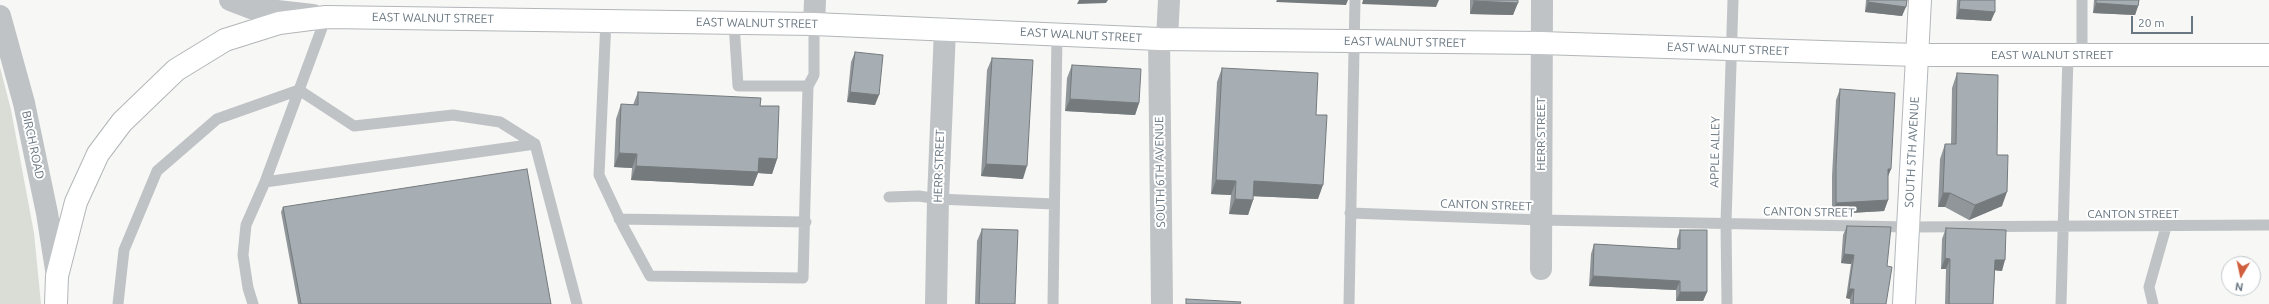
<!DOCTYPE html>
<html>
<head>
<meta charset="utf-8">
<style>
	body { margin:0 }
	#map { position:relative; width:2269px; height:304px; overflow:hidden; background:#f7f7f5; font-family:Ubuntu,sans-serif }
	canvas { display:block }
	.north { position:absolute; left:2221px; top:256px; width:40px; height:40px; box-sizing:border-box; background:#fff; border:1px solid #c3c9cd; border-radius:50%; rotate:189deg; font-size:11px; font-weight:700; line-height:16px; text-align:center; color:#697782 }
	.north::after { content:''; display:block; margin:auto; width:14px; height:18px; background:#d05d3b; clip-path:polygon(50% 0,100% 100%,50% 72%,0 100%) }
	.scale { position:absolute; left:2131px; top:16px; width:62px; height:18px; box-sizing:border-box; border:2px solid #697782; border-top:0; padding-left:5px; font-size:12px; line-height:14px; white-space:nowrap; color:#697782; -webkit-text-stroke:3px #fff; paint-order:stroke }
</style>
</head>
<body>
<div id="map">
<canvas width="2269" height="304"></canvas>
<div class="north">N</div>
<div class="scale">20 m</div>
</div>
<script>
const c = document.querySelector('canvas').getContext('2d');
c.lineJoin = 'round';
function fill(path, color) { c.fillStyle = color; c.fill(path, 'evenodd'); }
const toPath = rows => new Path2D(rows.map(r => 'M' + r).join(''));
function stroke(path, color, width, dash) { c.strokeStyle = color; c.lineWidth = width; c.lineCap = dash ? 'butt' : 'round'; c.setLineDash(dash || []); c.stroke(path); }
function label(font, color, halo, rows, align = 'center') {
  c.font = font + ' Ubuntu,sans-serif'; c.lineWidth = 4; c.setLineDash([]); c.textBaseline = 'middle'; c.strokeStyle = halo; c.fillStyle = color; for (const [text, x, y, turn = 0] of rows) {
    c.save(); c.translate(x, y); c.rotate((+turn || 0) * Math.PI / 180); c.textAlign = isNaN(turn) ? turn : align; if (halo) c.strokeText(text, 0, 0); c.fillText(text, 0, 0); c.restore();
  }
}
const green = toPath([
	[0,67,11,110,34,233,41,304,0,304]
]);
const service = toPath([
	[2082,0,2082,55],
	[606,20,599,175,623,226,650,276,803,278,808,86],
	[734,23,738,86,808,86,814,75,814,24],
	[265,182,326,17],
	[889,197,919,196,938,199,1054,204],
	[1350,213,1541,220,1909,227,2269,225],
	[619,219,806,222],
	[118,304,124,250,157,171,217,119,299,90,354,126,453,115,500,122,535,144],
	[253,304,248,288,243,255,246,225,265,182,535,144,577,304],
	[1053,304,1057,34],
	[1349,304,1355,0],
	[1727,304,1726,223,1733,0],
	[2061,304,2068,56],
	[2153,304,2149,287,2166,227]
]);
const minor = toPath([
	[814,24,815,0],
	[1159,39,1162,304],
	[1167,39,1169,0],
	[1541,269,1542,0],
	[936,304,938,199,945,29]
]);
const tertiary = toPath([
	[230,0,251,8,313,15],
	[0,16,24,103,47,213,57,276]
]);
const secondary = toPath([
	[1904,304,1920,0]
]);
const trunk = toPath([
	[56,304,57,276,76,202,98,154,122,122,176,70,225,40,279,23,326,17,814,24,1159,39,1541,43,1917,55,2269,55]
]);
const wall = toPath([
	[1470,0,1518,0,1513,15,1470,14],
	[1866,0,1907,0,1902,16,1865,12],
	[1957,0,1995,0,1991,21,1956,19],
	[2094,0,2139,0,2138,6,2135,15,2093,13],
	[855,52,875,105,847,102,851,62],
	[992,58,1023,179,981,176,987,70],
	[1072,65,1139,103,1135,115,1065,111,1067,78],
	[1222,68,1316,115,1318,199,1253,196,1253,200,1248,215,1229,214,1231,195,1211,194,1217,82],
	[1957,73,1997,155,2002,206,1969,220,1945,207,1938,207,1940,159,1945,144,1951,144,1952,88],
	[1840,89,1891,169,1888,175,1888,200,1884,211,1832,214,1832,176,1836,100],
	[638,92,760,106,777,159,772,174,758,173,753,186,631,180,632,168,614,167,616,119,621,104,633,105],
	[283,207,551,304,298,304,281,212],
	[1847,226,1887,266,1886,304,1850,304,1850,299,1846,298,1851,264,1841,263,1843,235],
	[1946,228,2002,271,1995,270,1993,304,1945,304,1946,269,1941,269,1942,239],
	[982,229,1015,304,975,304,977,241],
	[1680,230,1707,292,1703,301,1676,301,1676,290,1589,286,1591,254,1594,244,1677,249,1677,239]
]);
const shadedWall = toPath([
	[1079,0,1108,0,1106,3,1077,4],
	[1277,0,1348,0,1346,5,1276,2],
	[1363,0,1439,0,1436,7,1362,4],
	[1474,1,1518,3,1513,15,1470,14],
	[1868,2,1906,7,1902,16,1865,12],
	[2096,3,2138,6,2135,15,2093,13],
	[1959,9,1995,12,1991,21,1956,19],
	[850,92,879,95,875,105,847,102],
	[1070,99,1139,103,1135,115,1065,111],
	[619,153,637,154,632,168,614,167],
	[759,158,777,159,772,174,758,173,753,186,631,180,636,166],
	[986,164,1027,166,1023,179,981,176],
	[1888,169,1891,169,1887,179],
	[1216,180,1236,181,1231,195,1211,194],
	[1254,181,1323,185,1318,199,1249,196],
	[2007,192,2002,206,1969,220,1975,205],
	[1943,193,1950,193,1945,207,1938,207],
	[1235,199,1253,200,1248,215,1229,214],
	[1888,200,1884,211,1832,214,1836,203],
	[1844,254,1854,255,1851,264,1841,263],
	[1945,258,1950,259,1946,269,1941,269],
	[1995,260,2005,260,2002,271,1991,270],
	[1593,276,1680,281,1676,290,1589,286],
	[1849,289,1854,289,1850,299,1846,298],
	[1680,292,1707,292,1703,301,1676,301]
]);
const building = toPath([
	[1474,0,1518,0,1518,3,1474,1,1474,0],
	[1868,0,1907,0,1906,7,1868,2,1868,0],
	[1960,0,1995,0,1995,12,1959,9,1960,0],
	[2096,0,2139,0,2138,6,2096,3,2096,0],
	[855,52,883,55,879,95,850,92,855,52],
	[992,58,1033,60,1027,166,986,164,992,58],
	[1072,65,1141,69,1139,103,1070,99,1072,65],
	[1222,68,1318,73,1316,115,1327,115,1323,185,1254,181,1253,200,1235,199,1236,181,1216,180,1222,68],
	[1957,73,1998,75,1997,155,2008,155,2007,192,1975,205,1950,193,1943,193,1945,144,1956,144,1957,73],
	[1840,89,1895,93,1891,169,1888,169,1888,200,1836,203,1836,165,1840,89],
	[638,92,761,98,760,106,779,106,777,159,759,158,758,172,636,166,637,154,619,153,621,104,638,105,638,92],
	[527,169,551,304,301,304,283,207,527,169],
	[1847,226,1891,227,1887,266,1892,267,1886,304,1853,304,1854,289,1849,289,1854,255,1844,254,1847,226],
	[1946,228,2006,230,2005,260,1995,260,1993,304,1949,304,1950,259,1945,258,1946,228],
	[982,229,1018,230,1015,304,979,304,982,229],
	[1680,230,1707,230,1707,292,1680,292,1680,281,1593,276,1594,244,1680,249,1680,230],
	[1186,299,1241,302,1240,304,1186,304,1186,299]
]);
const streetNames = [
	["EAST WALNUT STREET",433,18,1],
	["EAST WALNUT STREET",757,23,1],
	["EAST WALNUT STREET",1081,35,3],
	["EAST WALNUT STREET",1405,42,1],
	["EAST WALNUT STREET",1728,49,2],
	["EAST WALNUT STREET",2052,55],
	["HERR STREET",1541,134,-90],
	["BIRCH ROAD",33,145,78],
	["APPLE ALLEY",1715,152,-89],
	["SOUTH 5TH AVENUE",1912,152,-87],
	["HERR STREET",939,166,-88],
	["SOUTH 6TH AVENUE",1160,172,-91],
	["CANTON STREET",1486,205,2],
	["CANTON STREET",1809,212,1],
	["CANTON STREET",2133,214]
];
fill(green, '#d9ddd6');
stroke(secondary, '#b4b8bc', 24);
stroke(trunk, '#b2b6b9', 24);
stroke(service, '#bfc3c6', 11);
stroke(minor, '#bfc3c6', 22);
stroke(tertiary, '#bfc3c6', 22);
stroke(secondary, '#fff', 22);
stroke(trunk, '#fff', 22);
fill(wall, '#90969a');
fill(shadedWall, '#757a7d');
fill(building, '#a7aeb3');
stroke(building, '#757a7d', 1);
label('12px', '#697782', '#fff', streetNames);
</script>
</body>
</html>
